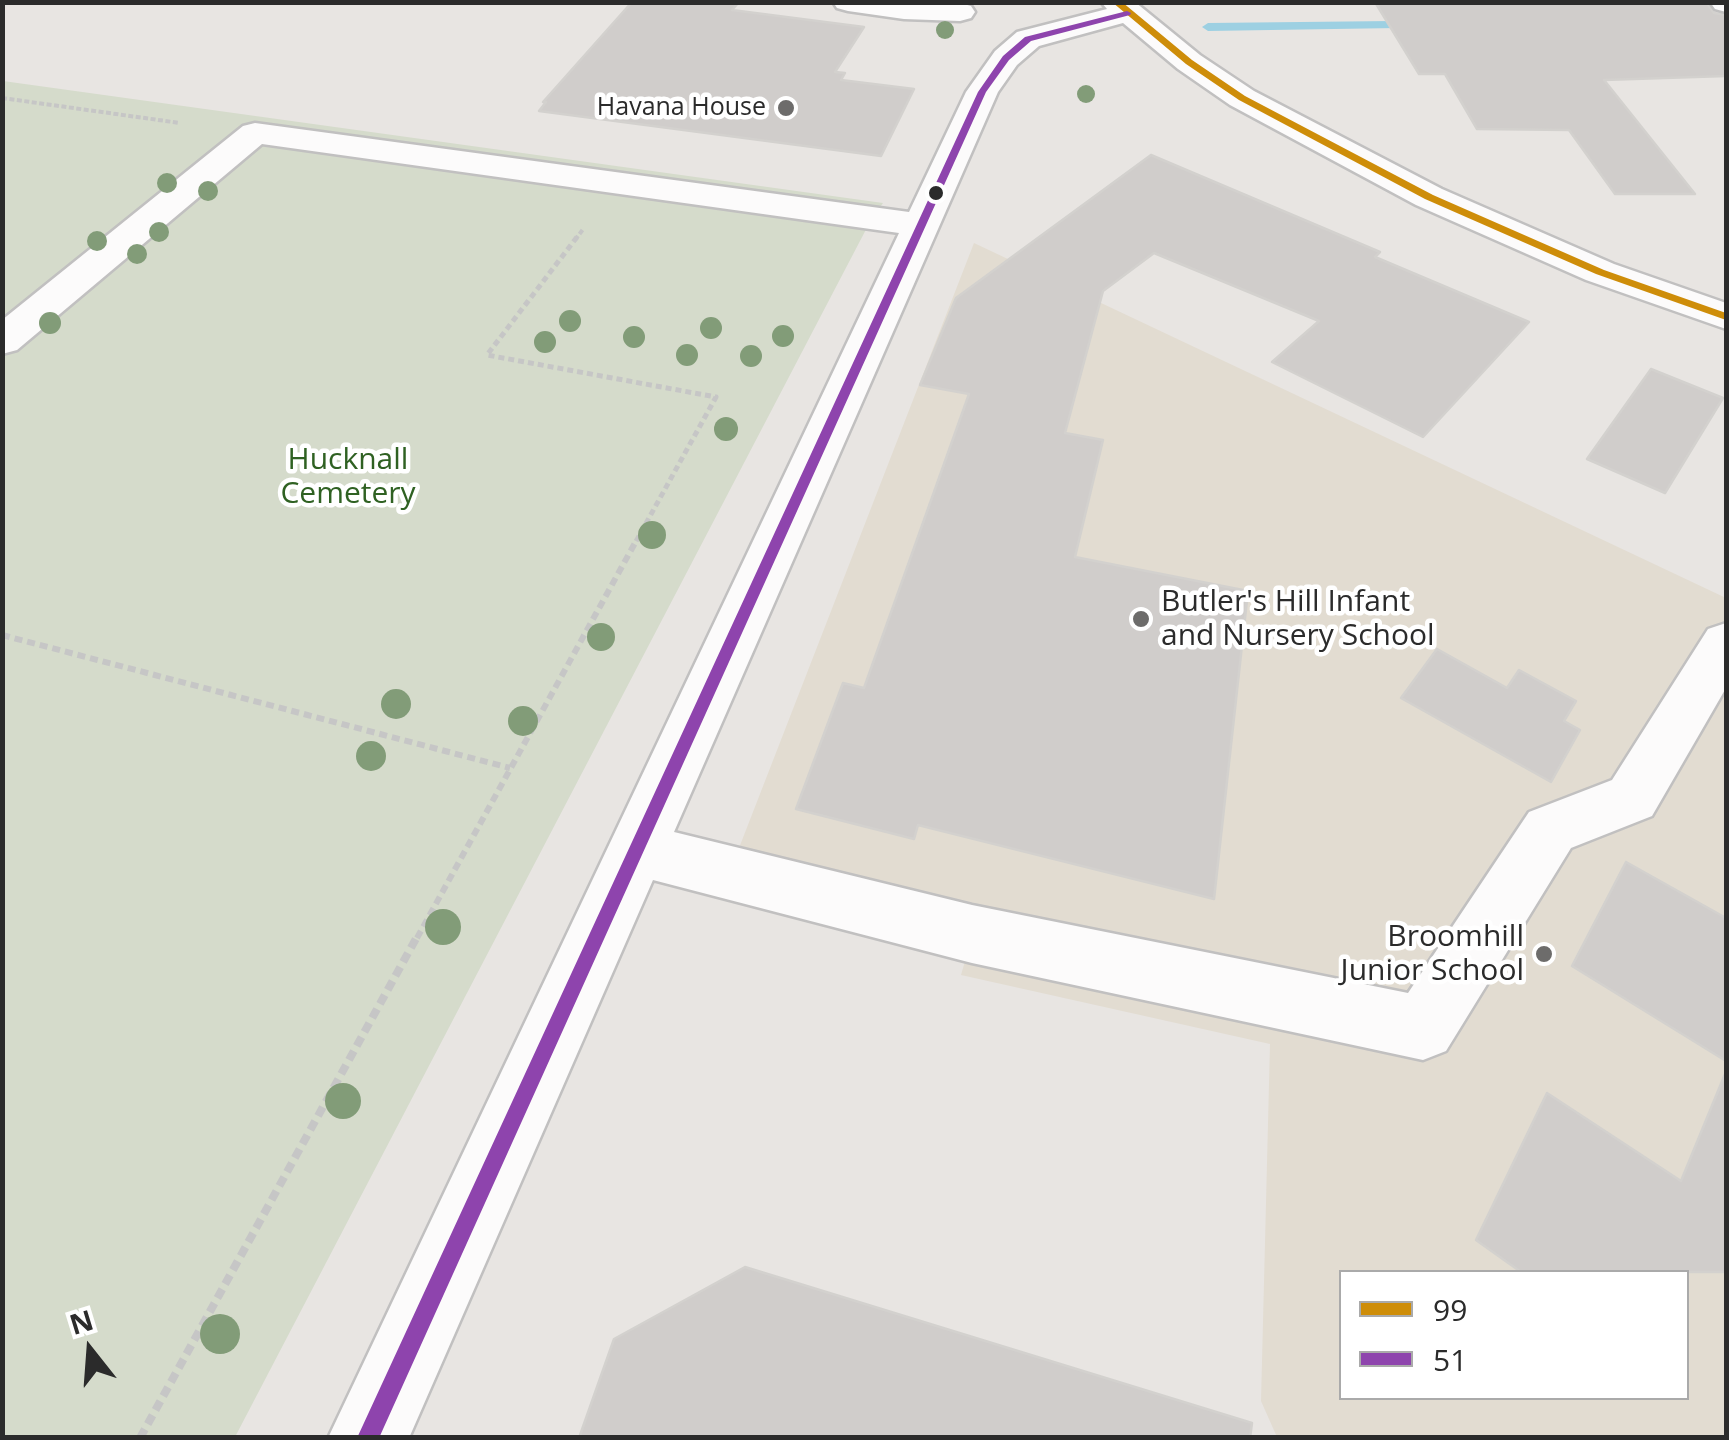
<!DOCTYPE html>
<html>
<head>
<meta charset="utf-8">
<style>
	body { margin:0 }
	#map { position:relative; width:1729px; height:1440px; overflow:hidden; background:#e8e5e2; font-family:"Open Sans",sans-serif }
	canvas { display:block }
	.frame { position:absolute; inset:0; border:5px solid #2b2b2b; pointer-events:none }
	.legend { position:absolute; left:1339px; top:1270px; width:350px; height:130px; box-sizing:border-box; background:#fff; border:2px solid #aaa; margin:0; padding:12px 18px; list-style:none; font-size:30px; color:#2b2b2b }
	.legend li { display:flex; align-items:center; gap:20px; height:50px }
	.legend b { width:50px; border:2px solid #aaa }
	.north { position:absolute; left:40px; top:1300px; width:100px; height:100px; -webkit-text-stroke:8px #fff; paint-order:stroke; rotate:343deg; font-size:28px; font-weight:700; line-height:40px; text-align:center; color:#2b2b2b }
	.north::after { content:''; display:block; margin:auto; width:35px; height:45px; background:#2b2b2b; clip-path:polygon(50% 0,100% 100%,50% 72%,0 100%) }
</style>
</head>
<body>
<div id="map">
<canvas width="1729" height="1440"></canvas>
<div class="frame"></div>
<ul class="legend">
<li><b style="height:12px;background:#ce8d09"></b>99</li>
<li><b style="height:12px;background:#8e44ad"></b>51</li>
</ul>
<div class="north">N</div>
</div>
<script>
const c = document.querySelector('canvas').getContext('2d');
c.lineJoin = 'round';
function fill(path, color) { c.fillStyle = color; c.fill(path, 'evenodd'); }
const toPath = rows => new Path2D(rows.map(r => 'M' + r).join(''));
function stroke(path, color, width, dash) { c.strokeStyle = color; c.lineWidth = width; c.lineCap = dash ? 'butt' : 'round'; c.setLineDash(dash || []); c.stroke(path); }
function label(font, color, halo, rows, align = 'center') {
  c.font = font + ' "Open Sans",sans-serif'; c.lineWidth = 9; c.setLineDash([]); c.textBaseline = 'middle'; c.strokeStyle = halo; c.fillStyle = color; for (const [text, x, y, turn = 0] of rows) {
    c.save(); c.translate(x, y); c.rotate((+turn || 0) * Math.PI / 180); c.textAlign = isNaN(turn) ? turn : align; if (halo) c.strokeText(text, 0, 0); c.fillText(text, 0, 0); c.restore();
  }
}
const education = toPath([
	[974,243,1726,598,1726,1437,1277,1437,1261,1401,1270,1044,961,975,981,906,739,848],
	[1342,1272,1686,1272,1686,1398,1342,1398]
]);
const cemetery = toPath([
	[3,81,883,203,872,218,235,1437,3,1438]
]);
const stream = toPath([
	[1393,21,1399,25,1397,28,1208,31,1202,27,1208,23,1393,21]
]);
const building = toPath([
	[632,2,739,2,732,10,864,27,835,72,845,73,841,80,914,89,881,156,539,111,546,102,543,102,632,2],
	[1375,2,1706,2,1714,13,1726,15,1726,76,1604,80,1695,194,1615,194,1569,130,1477,129,1445,74,1419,74,1375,2],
	[1151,155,1380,252,1375,257,1529,322,1423,437,1272,362,1319,321,1154,253,1103,291,1065,433,1103,440,1075,557,1248,591,1214,899,918,825,914,839,796,809,843,683,864,688,969,394,920,385,956,298,1151,155],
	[1651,369,1723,398,1665,493,1587,459,1651,369],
	[1437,649,1507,688,1519,670,1576,701,1564,721,1580,730,1551,782,1401,698,1437,649],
	[1626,862,1726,918,1726,1061,1572,966,1626,862],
	[1725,1074,1726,1272,1521,1272,1476,1240,1547,1093,1681,1181,1725,1074],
	[745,1267,1252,1423,1250,1438,579,1438,614,1339,745,1267]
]);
const pathFar3 = toPath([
	[2,98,180,123],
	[575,240,584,228]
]);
const pathFar2 = toPath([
	[577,237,487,355,716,397,634,545]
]);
const pathFar1 = toPath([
	[2,635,510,768],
	[417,938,635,543]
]);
const path = toPath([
	[140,1438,418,935]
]);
const minor = toPath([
	[833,2,960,3,971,6,975,12,971,18,960,21,904,19,848,11,837,8,833,2],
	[1101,2,1135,2,1200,55,1254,91,1442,189,1614,264,1726,303,1726,329,1586,280,1416,205,1230,105,1178,69,1123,23,1039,46,1017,65,998,92,674,832,972,905,1408,993,1529,812,1612,780,1708,629,1726,623,1726,688,1652,816,1571,848,1446,1051,1423,1060,972,963,653,880,409,1438,328,1438,899,233,262,144,17,350,2,354,2,320,243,126,255,123,909,212,966,92,995,51,1017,32,1107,9,1101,2],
	[1710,2,1726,2,1726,12,1715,9,1710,2]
]);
const bus1 = toPath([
	[1112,2,1122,2,1192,60,1245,96,1433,195,1604,270,1726,313,1726,320,1596,274,1425,199,1239,100,1186,64,1112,2]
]);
const bus2 = toPath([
	[1127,11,1131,13,1130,15,1031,41,1009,60,986,92,379,1438,357,1438,978,92,1003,56,1025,37,1127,11]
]);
const trees = [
	[945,30,9],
	[1086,94,9],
	[167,183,10],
	[208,191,10],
	[159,232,10],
	[97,241,10],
	[137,254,10],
	[570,321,11],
	[50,323,11],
	[711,328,11],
	[783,336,11],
	[634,337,11],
	[545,342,11],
	[687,355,11],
	[751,356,11],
	[726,429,12],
	[652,535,14],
	[601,637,14],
	[396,704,15],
	[523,721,15],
	[371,756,15],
	[443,927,18],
	[343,1101,18],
	[220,1334,20]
];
const markers = [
	[786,108,10,"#6d6c6b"],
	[936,193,9,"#2b2b2b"],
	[1141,619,10,"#6d6c6b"],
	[1544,954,10,"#6d6c6b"]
];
const farPoinames = [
	["Havana House",766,108]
];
const parkNames = [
	["Hucknall",348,460],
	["Cemetery",348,494]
];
const poiNames = [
	["Butler's Hill Infant",1161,602],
	["and Nursery School",1161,636],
	["Broomhill",1524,937,"right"],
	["Junior School",1524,971,"right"]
];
fill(education, '#e2dcd1');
fill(cemetery, '#d5dbcb');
fill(stream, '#9dd0e2');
fill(building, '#d0cdcb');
stroke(building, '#d3d1ce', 2.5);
stroke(minor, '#c1c0c0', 5);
stroke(pathFar3, '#c6c6c6', 4, [5, 2.5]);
stroke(pathFar2, '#c6c6c6', 5, [6, 4]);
stroke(pathFar1, '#c6c6c6', 6, [8, 5]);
stroke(path, '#c6c6c6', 8, [10, 6]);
fill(minor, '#fcfbfb');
fill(bus1, '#ce8d09');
fill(bus2, '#8e44ad');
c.fillStyle = '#829c78';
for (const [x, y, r] of trees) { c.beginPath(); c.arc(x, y, r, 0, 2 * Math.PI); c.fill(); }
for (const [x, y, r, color] of markers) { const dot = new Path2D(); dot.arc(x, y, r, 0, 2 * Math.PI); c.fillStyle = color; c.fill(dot); stroke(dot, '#fff', 4); }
label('25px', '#2b2b2b', '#fff', farPoinames, 'right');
label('30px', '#2f6122', '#fff', parkNames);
label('30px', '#2b2b2b', '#fff', poiNames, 'left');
</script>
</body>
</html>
